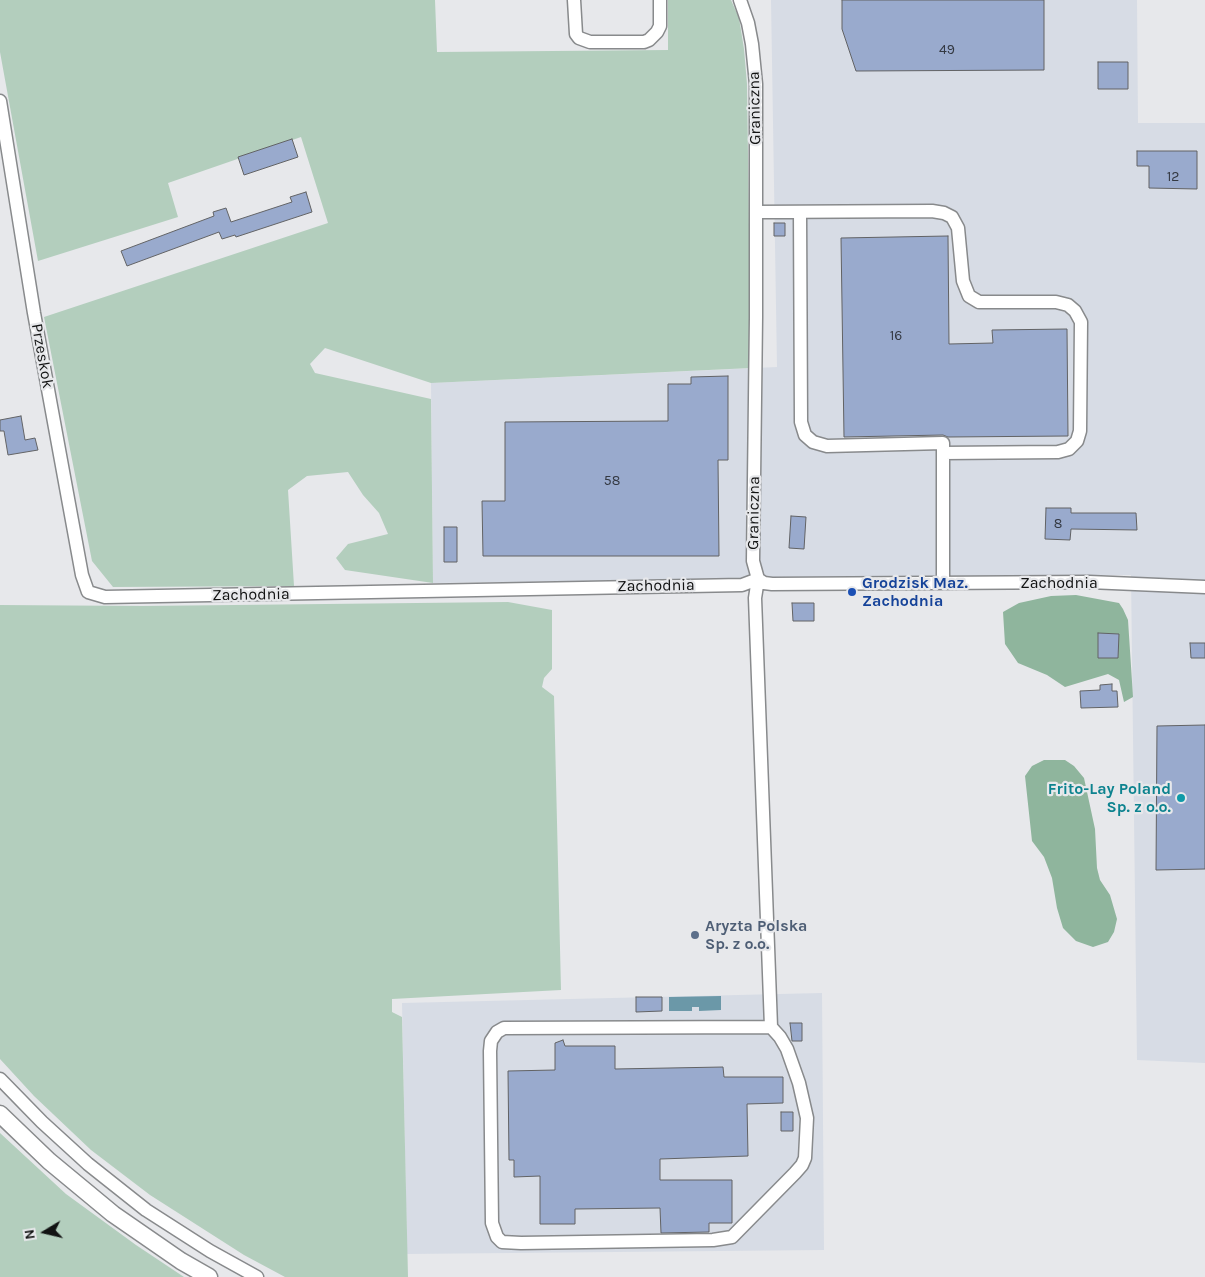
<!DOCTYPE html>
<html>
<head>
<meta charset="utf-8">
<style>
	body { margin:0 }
	#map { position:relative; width:1205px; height:1277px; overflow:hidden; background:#e7e8eb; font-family:Karla,sans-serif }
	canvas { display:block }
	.north { position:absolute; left:20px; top:1207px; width:50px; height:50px; -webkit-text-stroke:4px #e7e8eb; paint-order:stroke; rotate:261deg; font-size:14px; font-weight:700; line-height:20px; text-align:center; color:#121313 }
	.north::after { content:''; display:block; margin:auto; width:18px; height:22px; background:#121313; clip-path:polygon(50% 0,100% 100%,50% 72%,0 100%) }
</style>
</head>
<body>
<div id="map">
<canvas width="1205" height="1277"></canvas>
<div class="north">N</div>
</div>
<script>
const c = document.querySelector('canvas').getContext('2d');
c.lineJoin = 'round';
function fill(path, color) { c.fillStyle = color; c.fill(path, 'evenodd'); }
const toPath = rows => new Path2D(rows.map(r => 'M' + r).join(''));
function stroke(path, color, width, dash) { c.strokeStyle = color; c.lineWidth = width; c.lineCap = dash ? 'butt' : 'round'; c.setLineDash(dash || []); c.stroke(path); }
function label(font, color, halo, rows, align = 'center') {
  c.font = font + ' Karla,sans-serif'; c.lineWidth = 4.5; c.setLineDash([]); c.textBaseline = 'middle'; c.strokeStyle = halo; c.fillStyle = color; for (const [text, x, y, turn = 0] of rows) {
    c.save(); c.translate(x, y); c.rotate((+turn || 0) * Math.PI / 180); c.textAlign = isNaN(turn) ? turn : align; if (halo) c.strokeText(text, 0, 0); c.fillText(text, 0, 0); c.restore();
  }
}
const built = toPath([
	[771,0,1137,0,1138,123,1205,123,1205,1063,1137,1060,1131,575,433,583,431,383,777,367],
	[822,993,824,1250,407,1254,402,1003]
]);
const green = toPath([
	[0,0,435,0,437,52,668,50,668,0,731,0,739,18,744,49,747,84,751,368,431,383,325,348,310,364,315,373,431,399,433,583,345,570,336,558,348,544,388,534,379,513,363,495,348,472,307,476,288,490,294,586,113,587,92,561,44,317,328,223,301,137,168,183,178,217,38,261,0,52],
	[508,602,552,610,552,669,544,678,542,687,554,696,561,990,392,999,392,1012,402,1017,408,1277,285,1277,244,1255,150,1195,91,1150,34,1096,0,1059,0,605,143,606],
	[0,1133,66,1194,136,1245,184,1277,0,1277]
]);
const forest = toPath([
	[1076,595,1119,603,1123,609,1128,620,1133,697,1124,702,1119,680,1108,674,1065,687,1047,675,1018,663,1005,644,1003,612,1019,603,1051,596],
	[1044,760,1065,760,1074,766,1084,778,1095,829,1097,868,1100,880,1110,895,1117,919,1114,932,1108,942,1093,947,1076,941,1063,928,1057,908,1052,878,1044,857,1032,841,1025,776,1032,766]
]);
const water = toPath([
	[721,996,721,1010,699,1011,699,1007,692,1007,692,1011,669,1011,669,997]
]);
const building = toPath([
	[842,0,1044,0,1044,70,856,71,842,29,842,0],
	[1098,62,1128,62,1128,89,1098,89,1098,62],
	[292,139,298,157,244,175,238,157,292,139],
	[1137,151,1197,151,1197,189,1149,188,1149,166,1137,166,1137,151],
	[306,192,312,212,236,237,235,235,222,239,219,232,127,266,121,251,214,216,213,212,226,208,231,222,292,202,290,197,306,192],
	[774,223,785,223,785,236,774,236,774,223],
	[948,236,949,344,993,343,992,330,1067,329,1068,436,948,437,943,435,844,437,841,238,948,236],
	[728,376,728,460,718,460,719,556,483,556,482,501,505,501,505,422,668,421,668,384,691,384,691,377,728,376],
	[21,416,25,440,35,438,38,450,8,455,4,431,0,431,0,420,21,416],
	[1046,508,1071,508,1071,513,1136,513,1137,530,1071,529,1070,540,1045,539,1046,508],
	[791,516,806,517,804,549,789,548,791,516],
	[444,527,457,527,457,562,444,562,444,527],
	[792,603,814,603,814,621,793,621,792,603],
	[1098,633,1119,634,1118,658,1098,658,1098,633],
	[1190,643,1205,643,1205,658,1191,658,1190,643],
	[1112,684,1112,691,1117,691,1118,707,1081,708,1080,691,1100,690,1100,685,1112,684],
	[1205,725,1205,869,1156,870,1157,726,1205,725],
	[636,997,662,997,662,1011,636,1012,636,997],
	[790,1023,802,1023,802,1041,792,1041,790,1023],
	[563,1040,565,1046,615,1046,615,1069,723,1067,724,1077,783,1077,783,1103,747,1104,748,1156,660,1159,660,1180,732,1180,732,1223,709,1223,709,1232,661,1233,660,1208,575,1209,575,1224,540,1224,540,1176,514,1177,514,1160,509,1160,508,1071,555,1070,555,1043,563,1040],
	[781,1112,793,1112,793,1131,781,1131,781,1112]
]);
const minor = toPath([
	[574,0,576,34,579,38,590,42,644,42,649,40,657,32,660,26,660,0],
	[740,0,748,23,752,44,756,84,756,317,753,561,758,579,755,598,771,1027],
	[0,101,34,313,82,575,88,592,105,597,742,585,758,579],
	[756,212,932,211,944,213,952,217,958,228,963,281,969,296,979,302,1056,302,1068,305,1075,311,1081,322,1080,431,1077,441,1069,449,1058,452,943,453,943,583],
	[800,212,801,422,805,435,813,442,827,446,943,443,943,453],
	[758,579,764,583,772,584,1089,582,1205,587],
	[771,1027,780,1037,787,1049,799,1083,807,1118,805,1158,802,1165,795,1173,732,1237,713,1240,521,1243,502,1242,497,1237,492,1223,490,1051,491,1041,497,1032,504,1028,771,1027],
	[0,1079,42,1122,88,1164,146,1210,210,1251,257,1277]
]);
const major = toPath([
	[0,1114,49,1161,113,1214,181,1261,209,1277]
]);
const markers = [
	[852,592,5,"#1a4fb4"],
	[1181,798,5,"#0f9aa8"],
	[695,935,5,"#5c6f8a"]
];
const numberNames = [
	["49",947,50],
	["12",1173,177],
	["16",896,336],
	["58",612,481],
	["8",1058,524]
];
const streetNames = [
	["Graniczna",755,108,-91],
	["Przeskok",42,356,80],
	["Graniczna",754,513,-89],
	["Zachodnia",1059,583],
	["Zachodnia",656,586,-1],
	["Zachodnia",251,595,-1]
];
const transitNames = [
	["Grodzisk Maz.",862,583],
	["Zachodnia",862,601]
];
const cultureNames = [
	["Frito-Lay Poland",1171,789],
	["Sp. z o.o.",1171,807]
];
const serviceNames = [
	["Aryzta Polska",705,926],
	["Sp. z o.o.",705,944]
];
fill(built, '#d7dce5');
fill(green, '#b3cebd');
fill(forest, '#8fb59d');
fill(water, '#6b98a8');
fill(building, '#99aacd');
stroke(building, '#626365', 1);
stroke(minor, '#888a8c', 15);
stroke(major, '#888a8c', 19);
stroke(minor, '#fff', 12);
stroke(major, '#fff', 16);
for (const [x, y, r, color] of markers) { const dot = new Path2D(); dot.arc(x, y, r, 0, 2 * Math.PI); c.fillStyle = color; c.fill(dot); stroke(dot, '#e7e8eb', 2); }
label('14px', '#343942', null, numberNames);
label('16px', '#121313', '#e7e8eb', streetNames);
label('bold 16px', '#164399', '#e7e8eb', transitNames, 'left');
label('bold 16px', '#0d838f', '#e7e8eb', cultureNames, 'right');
label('bold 16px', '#4e5e75', '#e7e8eb', serviceNames, 'left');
</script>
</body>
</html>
